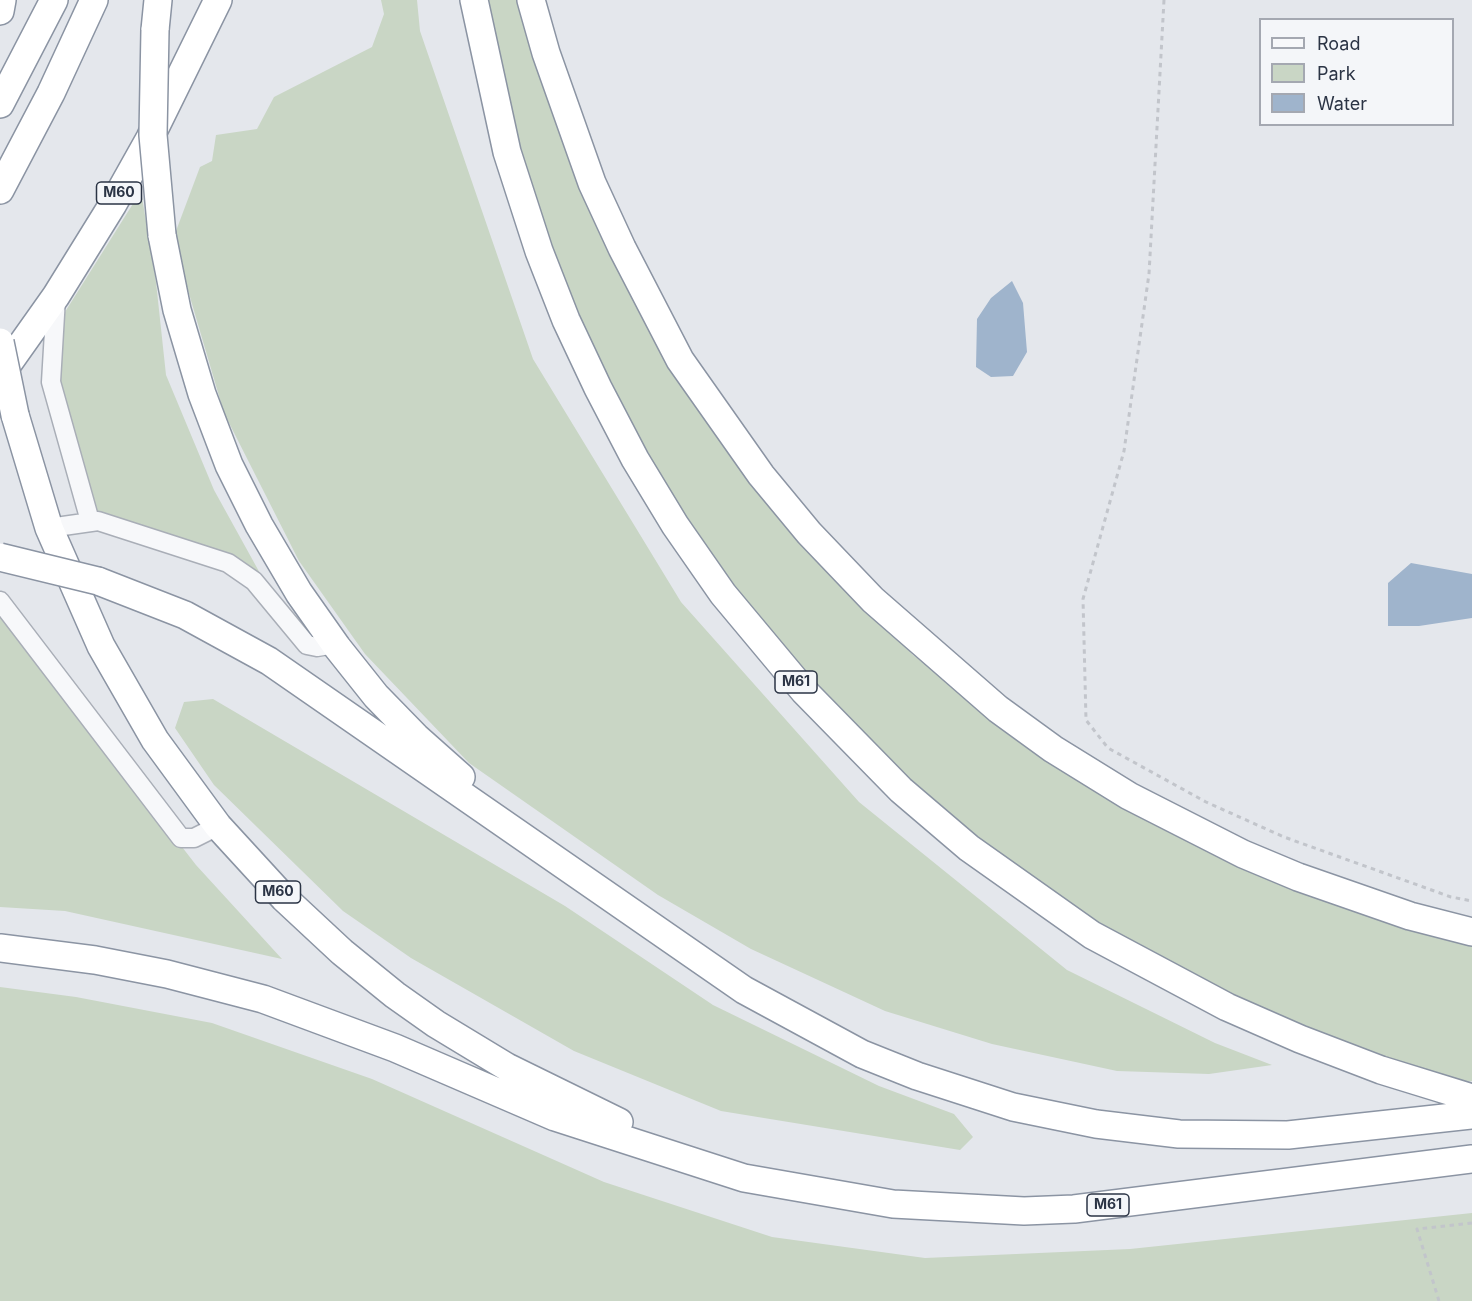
<!DOCTYPE html>
<html>
<head>
<meta charset="utf-8">
<style>
	body { margin:0 }
	#map { position:relative; width:1472px; height:1301px; overflow:hidden; background:#e4e7ec; font-family:Inter,sans-serif }
	canvas { display:block }
	.legend { position:absolute; left:1259px; top:18px; width:195px; height:108px; box-sizing:border-box; background:#f4f6f9; border:2px solid #a4a8b1; margin:0; padding:8px 10px; list-style:none; font-size:18px; color:#2b3445 }
	.legend li { display:flex; align-items:center; gap:12px; height:30px }
	.legend b { width:30px; border:2px solid #a4a8b1 }
</style>
</head>
<body>
<div id="map">
<canvas width="1472" height="1301"></canvas>
<ul class="legend">
<li><b style="height:8px;background:#f7f8fa"></b>Road</li>
<li><b style="height:16px;background:#c9d6c5"></b>Park</li>
<li><b style="height:16px;background:#9fb4cc"></b>Water</li>
</ul>
</div>
<script>
const c = document.querySelector('canvas').getContext('2d');
c.lineJoin = 'round';
function fill(path, color) { c.fillStyle = color; c.fill(path, 'evenodd'); }
const toPath = rows => new Path2D(rows.map(r => 'M' + r).join(''));
function stroke(path, color, width, dash) { c.strokeStyle = color; c.lineWidth = width; c.lineCap = dash ? 'butt' : 'round'; c.setLineDash(dash || []); c.stroke(path); }
function label(font, color, halo, rows, align = 'center') {
  c.font = font + ' Inter,sans-serif'; c.lineWidth = 5; c.setLineDash([]); c.textBaseline = 'middle'; c.strokeStyle = halo; c.fillStyle = color; for (const [text, x, y, turn = 0] of rows) {
    c.save(); c.translate(x, y); c.rotate((+turn || 0) * Math.PI / 180); c.textAlign = isNaN(turn) ? turn : align; if (halo) c.strokeText(text, 0, 0); c.fillText(text, 0, 0); c.restore();
  }
}
const green = toPath([
	[381,0,417,0,420,31,533,359,681,602,859,802,1067,970,1215,1043,1272,1065,1209,1074,1117,1071,992,1044,885,1011,751,949,658,895,469,763,365,654,299,561,224,413,173,239,200,167,212,161,216,135,257,129,274,97,372,47,384,14],
	[487,0,522,0,610,252,820,558,913,655,1028,744,1472,943,1472,1081,1460,1083,1301,1034,1090,921,956,823,843,716,756,616,672,498,608,384,561,274,524,166],
	[141,191,156,282,166,375,214,490,293,633,229,558,80,506,48,339],
	[0,612,196,865,282,959,65,911,0,907],
	[213,699,565,906,713,1005,879,1086,954,1114,973,1137,960,1150,721,1111,574,1051,411,958,343,911,214,785,175,728,184,702],
	[0,987,76,997,212,1023,372,1079,604,1182,772,1237,925,1258,1130,1249,1472,1213,1472,1301,0,1301]
]);
const water = toPath([
	[1012,281,1023,303,1027,352,1013,376,991,377,976,367,977,319,991,298],
	[1411,563,1472,574,1472,618,1419,626,1388,626,1388,583]
]);
const path = toPath([
	[1164,0,1149,274,1124,451,1083,599,1086,720,1108,748,1206,802,1284,837,1451,897,1472,901],
	[1439,1301,1417,1229,1472,1223]
]);
const minor = toPath([
	[56,298,51,382,90,521],
	[49,528,98,521,228,563,254,581,307,645,317,647,335,644],
	[0,601,181,838,194,838,218,826]
]);
const highway = toPath([
	[474,0,507,152,539,251,566,320,598,388,635,459,675,525,723,594,804,691,901,790,969,848,1092,935,1227,1007,1300,1039,1381,1070,1472,1098],
	[531,0,546,53,592,183,622,248,680,360,761,475,809,533,873,600,998,709,1053,749,1129,796,1243,854,1298,877,1410,916,1472,932],
	[0,11,2,0],
	[155,30,158,0],
	[0,104,54,0],
	[0,190,51,93,94,0],
	[162,235,177,310,202,394,229,465,259,525,299,593,337,647,376,696,416,737,461,777],
	[0,375,56,296,113,204,150,138,218,0],
	[15,415,49,528,101,646,155,740,218,826,284,898,342,952,395,995,436,1024,507,1067,619,1122],
	[98,581,185,615,269,661,744,990,862,1054,917,1076,1013,1107,1096,1124,1179,1134,1288,1135,1472,1115],
	[0,948,95,960,167,974,263,999,395,1048,555,1117,744,1178,893,1204,1024,1211,1074,1209,1472,1159]
]);
const highwayBridge = toPath([
	[155,30,153,135,162,235],
	[0,342,15,415],
	[0,557,98,581]
]);
const shields = [
	[119,193,45],
	[796,682,42],
	[278,892,45],
	[1108,1205,42]
];
const shieldNames = [
	["M60",119,193],
	["M61",796,682],
	["M60",278,892],
	["M61",1108,1205]
];
fill(green, '#c9d6c5');
fill(water, '#9fb4cc');
stroke(minor, '#a9aeb7', 21);
stroke(highway, '#8b94a3', 30);
stroke(path, '#c2c5cb', 3, [4.5, 4.5]);
stroke(minor, '#f7f8fa', 18);
stroke(highway, '#fff', 27);
stroke(highwayBridge, '#8b94a3', 30, []);
stroke(highwayBridge, '#fff', 27);
for (const [x, y, w] of shields) { const box = new Path2D(); box.roundRect(x - w / 2, y - 11, w, 22, 4.5); c.fillStyle = '#f4f6f9'; c.fill(box); stroke(box, '#2b3445', 1.5); }
label('bold 14px', '#2b3445', null, shieldNames);
</script>
</body>
</html>
